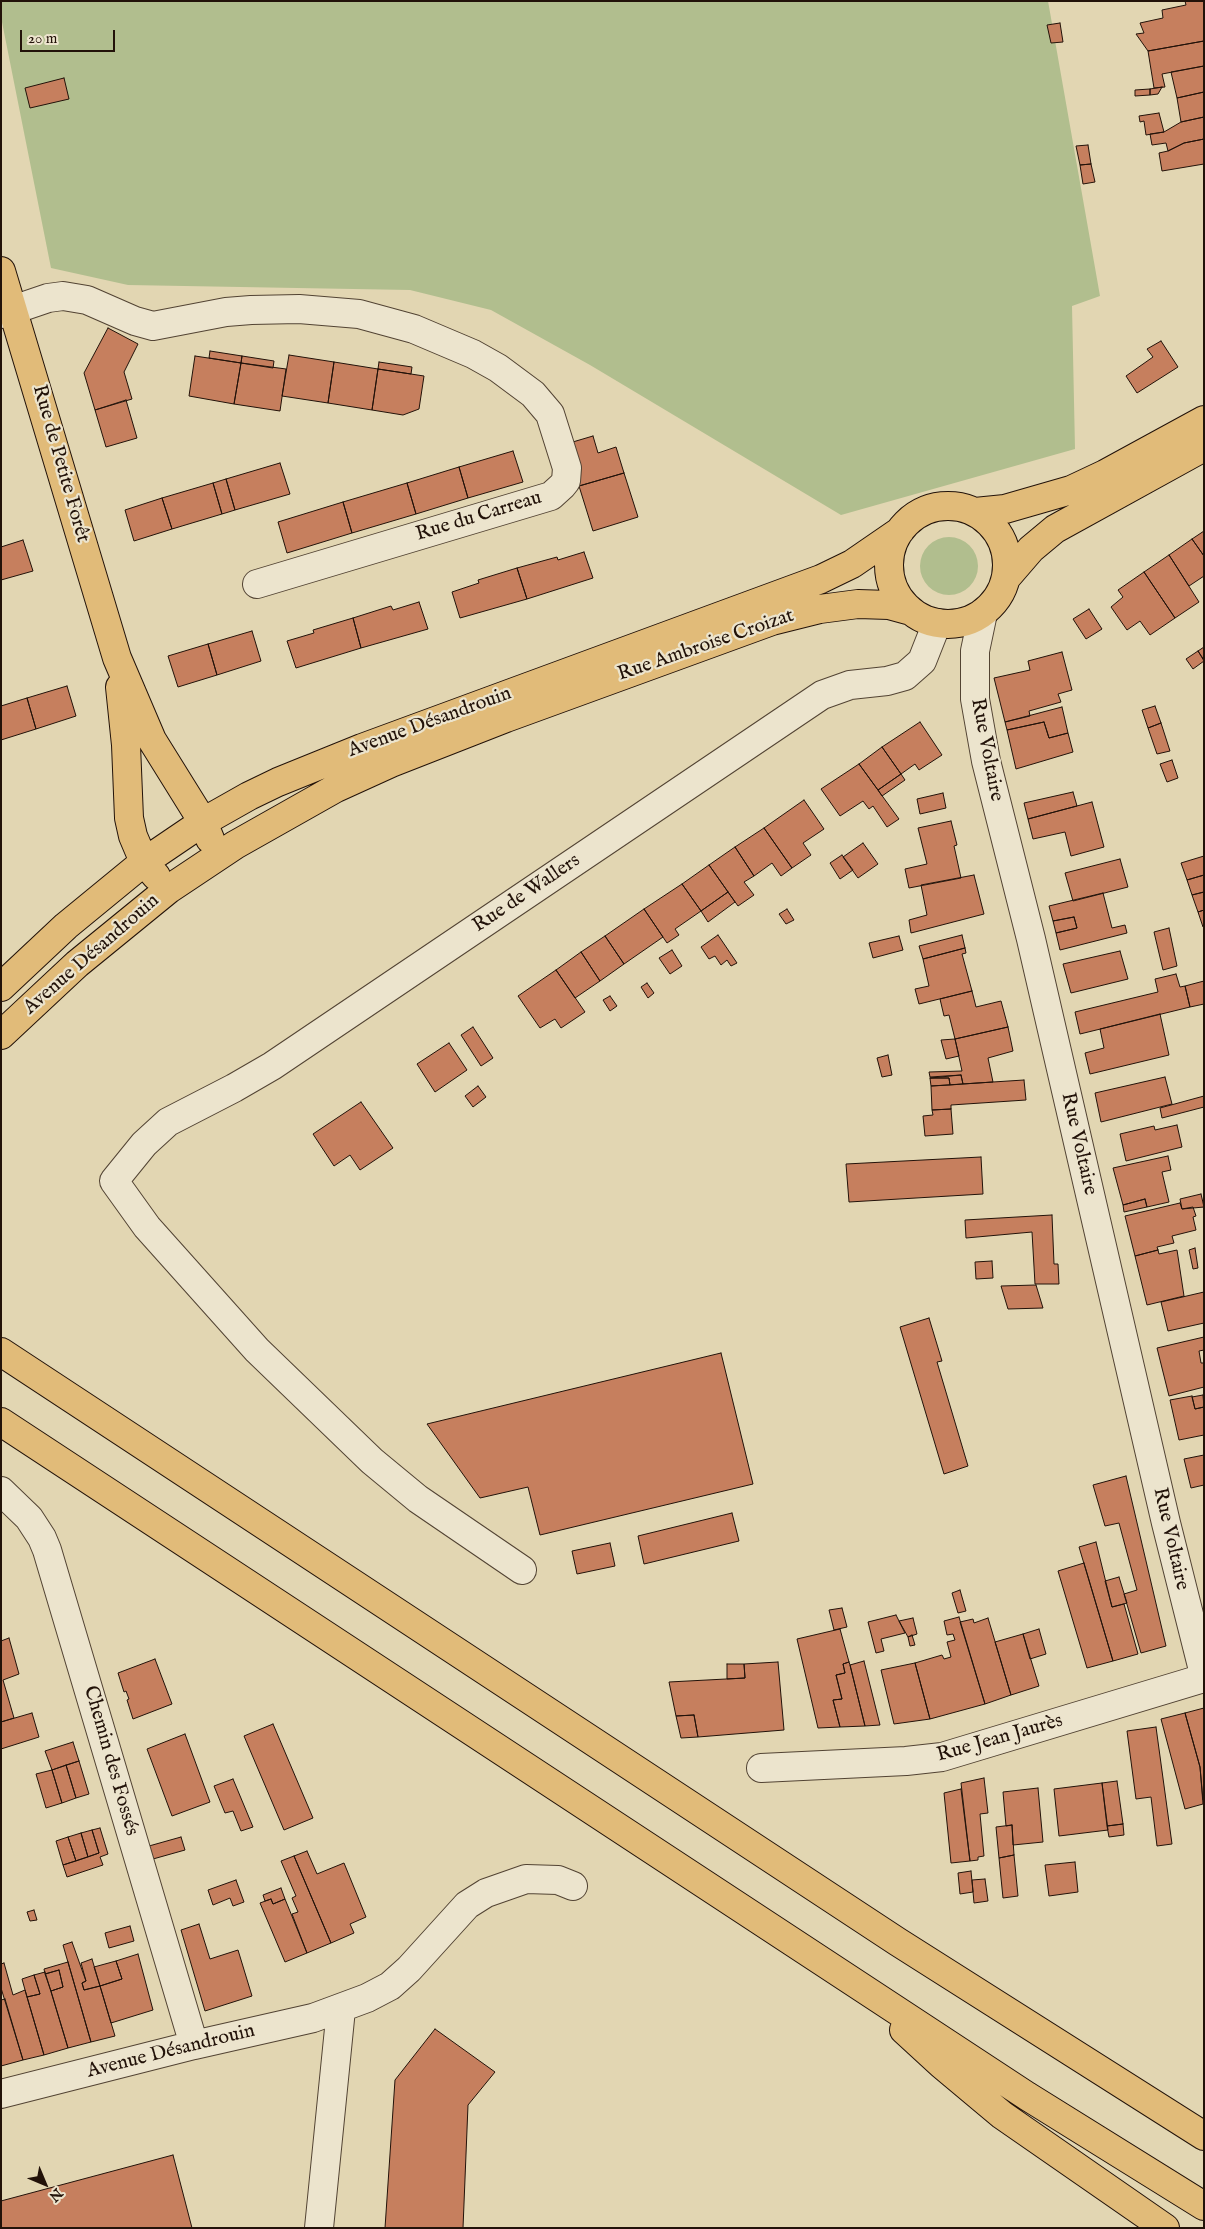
<!DOCTYPE html>
<html>
<head>
<meta charset="utf-8">
<style>
	body { margin:0 }
	#map { position:relative; width:1205px; height:2229px; overflow:hidden; background:#e2d6b2; font-family:"IM FELL English",serif }
	canvas { display:block }
	.frame { position:absolute; inset:0; border:2px solid #221209; pointer-events:none }
	.north { position:absolute; left:20px; top:2159px; width:50px; height:50px; -webkit-text-stroke:4px #ece4cd; paint-order:stroke; rotate:135deg; font-size:14px; font-weight:700; line-height:20px; text-align:center; color:#221209 }
	.north::after { content:''; display:block; margin:auto; width:18px; height:22px; background:#221209; clip-path:polygon(50% 0,100% 100%,50% 72%,0 100%) }
	.scale { position:absolute; left:20px; top:30px; width:95px; height:22px; box-sizing:border-box; border:2px solid #221209; border-top:0; padding-left:6px; font-size:15px; line-height:18px; white-space:nowrap; color:#221209; -webkit-text-stroke:4px #ece4cd; paint-order:stroke }
</style>
</head>
<body>
<div id="map">
<canvas width="1205" height="2229"></canvas>
<div class="frame"></div>
<div class="north">N</div>
<div class="scale">20 m</div>
</div>
<script>
const c = document.querySelector('canvas').getContext('2d');
c.lineJoin = 'round';
function fill(path, color) { c.fillStyle = color; c.fill(path, 'evenodd'); }
const toPath = rows => new Path2D(rows.map(r => 'M' + r).join(''));
function stroke(path, color, width, dash) { c.strokeStyle = color; c.lineWidth = width; c.lineCap = dash ? 'butt' : 'round'; c.setLineDash(dash || []); c.stroke(path); }
function label(font, color, halo, rows, align = 'center') {
  c.font = font + ' "IM FELL English",serif'; c.lineWidth = 4.5; c.setLineDash([]); c.textBaseline = 'middle'; c.strokeStyle = halo; c.fillStyle = color; for (const [text, x, y, turn = 0] of rows) {
    c.save(); c.translate(x, y); c.rotate((+turn || 0) * Math.PI / 180); c.textAlign = isNaN(turn) ? turn : align; if (halo) c.strokeText(text, 0, 0); c.fillText(text, 0, 0); c.restore();
  }
}
const green = toPath([
	[1,1,1048,1,1100,296,1072,306,1075,449,841,515,590,365,491,310,410,290,128,285,51,268,1,17],
	'920 566a29 29 0 1 1 58 0a29 29 0 1 1-58 0Z'
]);
const building = toPath([
	[1185,1,1204,1,1204,41,1148,51,1136,34,1144,33,1140,23,1163,18,1162,10,1186,5,1185,1],
	[1060,23,1063,42,1051,43,1047,25,1060,23],
	[1204,41,1204,66,1162,74,1165,87,1154,88,1148,51,1204,41],
	[1204,66,1204,92,1177,98,1171,72,1204,66],
	[64,78,69,99,30,108,25,88,64,78],
	[1162,87,1158,94,1150,95,1150,89,1162,87],
	[1150,89,1150,95,1135,96,1135,90,1150,89],
	[1204,92,1204,117,1181,122,1177,98,1204,92],
	[1159,113,1164,132,1146,135,1144,121,1140,122,1139,116,1159,113],
	[1204,117,1204,139,1184,143,1168,151,1166,143,1152,145,1150,134,1164,132,1181,122,1204,117],
	[1204,139,1204,164,1162,171,1159,153,1168,151,1184,143,1204,139],
	[1088,145,1091,164,1080,165,1076,146,1088,145],
	[1091,164,1095,182,1083,184,1080,165,1091,164],
	[108,328,138,344,124,372,132,399,95,410,84,373,108,328],
	[1161,341,1178,367,1137,393,1126,376,1153,357,1147,349,1161,341],
	[210,351,242,356,241,363,209,358,210,351],
	[289,355,334,362,328,403,282,396,289,355],
	[195,356,241,363,234,404,189,396,195,356],
	[242,356,274,361,273,368,241,363,242,356],
	[334,362,378,369,372,410,328,403,334,362],
	[379,362,412,367,411,374,378,369,379,362],
	[241,363,286,369,280,411,234,404,241,363],
	[378,369,424,376,419,409,403,415,372,410,378,369],
	[126,400,137,438,106,447,95,410,126,400],
	[593,436,598,453,616,447,624,473,579,486,566,444,593,436],
	[513,451,523,482,468,498,459,467,513,451],
	[280,463,290,494,235,510,226,479,280,463],
	[459,467,468,498,416,514,407,483,459,467],
	[624,473,638,517,593,531,579,486,624,473],
	[226,479,235,510,222,514,213,483,226,479],
	[213,483,222,514,172,529,162,498,213,483],
	[407,483,416,514,352,533,343,502,407,483],
	[162,498,172,529,134,541,125,510,162,498],
	[343,502,352,533,287,553,278,522,343,502],
	[1204,531,1204,556,1192,539,1204,531],
	[1192,539,1204,556,1204,576,1189,586,1169,555,1192,539],
	[23,540,33,571,1,580,1,547,23,540],
	[584,552,593,578,527,599,517,568,557,557,558,560,584,552],
	[1169,555,1199,602,1175,618,1144,572,1169,555],
	[517,568,527,599,460,618,452,592,479,583,478,580,517,568],
	[1144,572,1175,618,1150,635,1140,621,1127,630,1111,607,1123,597,1118,590,1144,572],
	[419,602,428,629,361,648,353,618,391,606,393,610,419,602],
	[1089,609,1102,629,1086,639,1073,619,1089,609],
	[353,618,361,648,296,668,287,641,314,633,313,630,353,618],
	[252,631,261,661,217,675,208,644,252,631],
	[208,644,217,675,178,687,168,656,208,644],
	[1204,647,1204,660,1198,651,1204,647],
	[1198,651,1204,661,1193,669,1186,659,1198,651],
	[1062,652,1072,690,1058,694,1061,702,1029,711,1030,716,1005,722,994,678,1030,670,1028,661,1062,652],
	[67,686,76,716,36,729,27,698,67,686],
	[27,698,36,729,1,740,1,706,27,698],
	[1155,706,1161,723,1148,728,1142,710,1155,706],
	[1062,707,1068,733,1049,738,1044,722,1007,730,1005,722,1062,707],
	[920,722,942,755,919,770,915,764,901,774,882,747,920,722],
	[1044,722,1049,738,1068,733,1073,752,1016,769,1007,730,1044,722],
	[1161,723,1170,751,1157,754,1148,728,1161,723],
	[882,747,901,774,878,790,859,764,882,747],
	[1172,760,1178,778,1167,782,1160,764,1172,760],
	[859,764,899,819,887,827,873,806,869,809,863,801,840,816,821,789,859,764],
	[901,774,905,780,882,796,878,790,901,774],
	[1073,792,1077,806,1028,819,1024,803,1073,792],
	[943,793,946,808,920,814,917,799,943,793],
	[804,800,824,829,803,843,811,855,792,868,764,828,804,800],
	[1092,802,1104,847,1071,856,1065,832,1033,839,1028,819,1092,802],
	[951,821,957,845,954,846,961,878,909,888,905,869,927,864,918,828,951,821],
	[764,828,792,868,781,876,772,863,754,876,735,847,764,828],
	[863,843,878,864,858,878,843,857,863,843],
	[735,847,754,876,744,882,754,895,738,906,709,865,735,847],
	[842,855,853,870,840,879,830,863,842,855],
	[1204,856,1204,875,1187,880,1181,863,1204,856],
	[1120,859,1128,887,1073,901,1065,873,1120,859],
	[709,865,728,892,701,911,682,884,709,865],
	[974,875,984,914,911,933,909,920,927,915,921,885,974,875],
	[1204,875,1204,892,1192,895,1187,880,1204,875],
	[682,884,701,911,675,929,679,935,667,943,644,909,682,884],
	[728,892,735,902,708,922,701,911,728,892],
	[1204,892,1204,910,1198,912,1192,895,1204,892],
	[1103,893,1112,928,1125,925,1127,933,1060,950,1056,933,1077,928,1074,917,1053,921,1049,906,1103,893],
	[644,909,663,937,624,964,605,936,644,909],
	[787,909,794,920,786,924,779,914,787,909],
	[1204,910,1204,927,1203,927,1198,912,1204,910],
	[1074,917,1077,928,1056,933,1053,921,1074,917],
	[1169,928,1177,966,1163,970,1154,932,1169,928],
	[718,935,737,963,731,966,727,960,721,965,715,956,709,959,701,947,718,935],
	[962,935,965,948,923,959,919,946,962,935],
	[605,936,624,964,600,981,581,952,605,936],
	[899,936,903,950,873,958,869,943,899,936],
	[965,948,966,953,962,954,972,991,919,1004,915,989,929,986,923,959,965,948],
	[672,950,682,966,670,974,659,958,672,950],
	[1120,951,1128,979,1071,993,1063,964,1120,951],
	[581,952,600,981,575,998,556,970,581,952],
	[556,970,585,1012,561,1028,555,1019,540,1028,518,996,556,970],
	[1176,974,1180,987,1185,986,1190,1007,1080,1034,1075,1012,1158,992,1155,979,1176,974],
	[1204,981,1204,1004,1190,1007,1185,986,1204,981],
	[647,983,654,993,648,998,641,987,647,983],
	[972,991,976,1007,1001,1001,1008,1027,955,1039,949,1015,944,1016,940,999,972,991],
	[610,996,617,1006,610,1011,603,1000,610,996],
	[1160,1014,1169,1055,1090,1074,1085,1053,1104,1048,1100,1029,1160,1014],
	[473,1027,493,1058,481,1066,461,1035,473,1027],
	[1008,1027,1013,1051,988,1058,993,1082,963,1084,961,1075,930,1077,929,1072,962,1071,955,1039,1008,1027],
	[955,1039,959,1056,946,1059,941,1040,955,1039],
	[449,1043,467,1070,435,1092,417,1064,449,1043],
	[888,1055,892,1075,882,1077,877,1058,888,1055],
	[961,1075,963,1084,950,1085,949,1078,930,1078,961,1075],
	[1165,1077,1172,1104,1101,1122,1095,1093,1165,1077],
	[930,1078,949,1078,950,1085,931,1086,930,1078],
	[1024,1080,1026,1100,951,1105,951,1109,932,1110,931,1086,1024,1080],
	[478,1086,486,1097,473,1107,465,1096,478,1086],
	[1204,1096,1204,1107,1162,1118,1160,1108,1204,1096],
	[361,1102,393,1148,360,1170,350,1155,334,1166,313,1134,361,1102],
	[951,1109,953,1134,925,1136,923,1116,933,1115,932,1110,951,1109],
	[1177,1125,1182,1147,1126,1161,1120,1134,1154,1126,1155,1130,1177,1125],
	[1168,1156,1171,1170,1162,1172,1169,1202,1147,1207,1145,1199,1123,1205,1113,1168,1168,1156],
	[981,1157,983,1194,849,1202,846,1164,981,1157],
	[1201,1194,1204,1207,1182,1209,1180,1199,1201,1194],
	[1145,1199,1147,1207,1124,1212,1123,1205,1145,1199],
	[1180,1203,1182,1209,1193,1207,1196,1216,1193,1217,1196,1230,1172,1236,1174,1243,1157,1247,1158,1250,1135,1256,1125,1216,1180,1203],
	[1052,1215,1054,1264,1058,1264,1059,1284,1035,1284,1032,1232,966,1238,965,1220,1052,1215],
	[1195,1248,1198,1268,1193,1269,1189,1250,1195,1248],
	[1158,1250,1159,1254,1177,1250,1184,1296,1147,1305,1135,1256,1158,1250],
	[992,1261,993,1278,976,1279,975,1262,992,1261],
	[1036,1285,1043,1308,1008,1309,1001,1286,1036,1285],
	[1204,1292,1204,1323,1168,1331,1161,1302,1204,1292],
	[929,1318,942,1361,937,1362,968,1466,944,1474,900,1327,929,1318],
	[1204,1337,1204,1350,1199,1351,1201,1363,1204,1363,1204,1387,1169,1396,1157,1348,1204,1337],
	[721,1353,753,1484,540,1535,528,1487,480,1498,427,1424,721,1353],
	[1203,1395,1204,1407,1195,1409,1192,1397,1203,1395],
	[1192,1396,1195,1409,1204,1407,1204,1435,1179,1440,1170,1400,1192,1396],
	[1204,1455,1204,1485,1191,1488,1184,1459,1204,1455],
	[1126,1476,1166,1646,1141,1653,1124,1594,1137,1590,1119,1523,1105,1526,1093,1485,1126,1476],
	[732,1513,739,1541,644,1564,638,1536,732,1513],
	[1096,1542,1112,1607,1124,1604,1138,1654,1113,1661,1079,1547,1096,1542],
	[610,1543,615,1566,577,1574,572,1551,610,1543],
	[1084,1563,1113,1661,1087,1668,1058,1571,1084,1563],
	[1119,1577,1127,1603,1112,1607,1105,1581,1119,1577],
	[960,1590,966,1611,958,1613,952,1593,960,1590],
	[842,1608,847,1627,834,1630,829,1610,842,1608],
	[896,1615,905,1633,881,1639,884,1651,876,1653,868,1622,896,1615],
	[959,1617,985,1704,930,1719,915,1663,942,1655,944,1659,951,1657,947,1642,955,1640,953,1634,947,1635,944,1621,959,1617],
	[913,1618,917,1634,908,1637,899,1621,913,1618],
	[988,1618,1011,1695,985,1704,960,1622,973,1619,974,1623,988,1618],
	[840,1629,849,1662,843,1664,845,1673,836,1675,842,1699,833,1700,840,1727,818,1728,797,1639,840,1629],
	[1039,1629,1046,1654,1030,1659,1023,1634,1039,1629],
	[1023,1634,1039,1686,1011,1695,995,1642,1023,1634],
	[912,1635,915,1645,910,1646,908,1637,912,1635],
	[9,1638,19,1674,3,1680,14,1718,1,1722,1,1641,9,1638],
	[155,1659,172,1704,133,1719,127,1700,129,1699,126,1691,124,1692,118,1673,155,1659],
	[864,1661,880,1725,865,1726,850,1665,864,1661],
	[778,1662,784,1730,698,1737,694,1715,676,1716,669,1682,745,1678,744,1664,778,1662],
	[849,1662,850,1665,865,1726,840,1727,833,1700,842,1699,836,1675,845,1673,843,1664,849,1662],
	[915,1663,930,1719,894,1724,881,1670,915,1663],
	[727,1664,744,1664,745,1678,727,1679,727,1664],
	[1204,1708,1204,1800,1203,1800,1200,1767,1185,1713,1204,1708],
	[32,1713,39,1737,1,1749,1,1722,32,1713],
	[1185,1713,1200,1767,1203,1804,1185,1809,1161,1719,1185,1713],
	[694,1715,698,1737,681,1738,676,1716,694,1715],
	[273,1724,313,1818,284,1830,244,1736,273,1724],
	[1156,1727,1172,1844,1157,1846,1151,1797,1136,1799,1127,1731,1156,1727],
	[185,1734,210,1802,172,1816,147,1749,185,1734],
	[73,1742,79,1761,52,1770,45,1751,73,1742],
	[79,1761,89,1794,76,1798,66,1765,79,1761],
	[66,1765,76,1798,62,1803,52,1770,66,1765],
	[52,1770,62,1803,46,1808,36,1774,52,1770],
	[984,1778,988,1813,980,1814,984,1856,978,1857,978,1860,970,1861,961,1783,984,1778],
	[233,1779,253,1827,241,1831,233,1811,225,1813,214,1786,233,1779],
	[1117,1781,1123,1824,1107,1826,1102,1783,1117,1781],
	[1102,1783,1108,1830,1059,1836,1054,1789,1102,1783],
	[1038,1788,1043,1842,1013,1845,1012,1825,1006,1826,1003,1792,1038,1788],
	[961,1789,970,1861,951,1863,944,1793,961,1789],
	[1123,1824,1124,1835,1109,1837,1107,1826,1123,1824],
	[1012,1825,1014,1855,999,1858,996,1827,1012,1825],
	[100,1828,108,1854,100,1857,103,1865,67,1877,63,1865,99,1853,92,1830,100,1828],
	[92,1830,99,1853,88,1857,81,1833,92,1830],
	[81,1833,88,1857,76,1861,68,1837,81,1833],
	[68,1837,76,1861,63,1865,56,1841,68,1837],
	[181,1837,185,1850,153,1859,149,1846,181,1837],
	[307,1851,317,1874,344,1863,366,1917,350,1924,354,1933,331,1943,294,1856,307,1851],
	[1014,1855,1018,1896,1003,1898,999,1858,1014,1855],
	[294,1856,331,1943,307,1953,292,1914,298,1912,292,1898,296,1896,281,1861,294,1856],
	[1075,1862,1078,1892,1049,1896,1045,1865,1075,1862],
	[971,1871,973,1892,960,1894,958,1873,971,1871],
	[985,1879,988,1901,974,1903,972,1880,985,1879],
	[236,1880,244,1902,233,1906,230,1898,213,1905,208,1890,236,1880],
	[281,1888,285,1899,273,1904,271,1899,265,1901,263,1895,281,1888],
	[271,1899,273,1904,285,1899,307,1953,285,1962,260,1903,271,1899],
	[34,1910,37,1920,30,1921,27,1912,34,1910],
	[199,1924,210,1959,238,1950,252,1996,205,2011,181,1930,199,1924],
	[130,1926,134,1941,109,1948,105,1933,130,1926],
	[72,1942,86,1981,82,1983,84,1990,100,1986,115,2036,91,2042,63,1945,72,1942],
	[138,1954,153,2010,111,2023,100,1986,122,1979,116,1961,138,1954],
	[92,1959,100,1986,84,1990,82,1983,86,1981,81,1963,92,1959],
	[116,1961,122,1979,100,1986,94,1967,116,1961],
	[68,1962,91,2042,68,2048,51,1991,63,1987,59,1970,45,1974,44,1969,68,1962],
	[4,1963,13,1995,25,1990,44,2055,23,2060,1,1988,1,1964,4,1963],
	[59,1970,63,1987,51,1991,45,1974,59,1970],
	[45,1972,68,2048,44,2055,27,1997,40,1994,34,1975,45,1972],
	[34,1975,40,1994,27,1997,22,1979,34,1975],
	[5,1999,23,2060,1,2066,1,2000,5,1999],
	[435,2029,495,2072,468,2105,463,2228,385,2228,395,2080,435,2029],
	[173,2155,192,2228,1,2228,1,2201,173,2155]
]);
const minor = toPath([
	[1,314,48,298,63,296,87,300,135,321,153,326,226,312,251,310,299,309,359,314,414,329,473,354,498,368,533,394,550,414,567,468,566,481,562,486,551,496,257,584],
	[983,613,975,651,975,699,986,761,1031,939,1166,1523,1204,1674],
	[1,1491,29,1518,42,1538,47,1550,194,2045],
	[522,1570,418,1499,372,1461,257,1350,147,1227,114,1181,144,1144,168,1122,234,1088,272,1066,822,695,850,685,887,681,905,676,922,661,937,623],
	[761,1768,906,1761,942,1757,1204,1678],
	[1,2094,194,2045,313,2018,367,1998,390,1986,409,1969,467,1905,486,1893,526,1879,558,1880,573,1886],
	[319,2228,341,2009]
]);
const major = toPath([
	[1,271,117,658,152,740,203,822,210,839],
	'889 565a59 59 0 1 1 118 0a59 59 0 1 1-118 0Z',
	[975,512,1005,509,1071,490,1105,474,1204,420],
	[1006,578,1031,549,1055,529,1204,447],
	[120,687,126,745,129,818,133,836,144,862,156,876],
	[1,987,66,926,144,862,203,822,249,796,278,782,362,748,821,579,852,564,900,531],
	[1,1035,77,964,169,889,235,845,336,788,391,763,506,718,772,621,820,609,858,604,889,605,911,611]
]);
const highway = toPath([
	[1,1352,898,1942,1204,2136],
	[1,1422,1027,2096,1204,2206],
	[904,2030,941,2064,1002,2115,1165,2228]
]);
const streetNames = [
	["Rue de Petite Forêt",60,464,74],
	["Rue du Carreau",479,517,-17],
	["Rue Ambroise Croizat",706,646,-19],
	["Avenue Désandrouin",430,723,-20],
	["Rue Voltaire",986,750,79],
	["Rue de Wallers",527,894,-34],
	["Avenue Désandrouin",92,955,-41],
	["Rue Voltaire",1078,1144,77],
	["Rue Voltaire",1170,1539,77],
	["Rue Jean Jaurès",1000,1739,-16],
	["Chemin des Fossés",110,1761,74],
	["Avenue Désandrouin",171,2052,-14]
];
fill(green, '#b1be8e');
fill(building, '#c67f5e');
stroke(building, '#221209', 1);
stroke(minor, '#524333', 30);
stroke(major, '#221209', 30);
stroke(highway, '#221209', 30);
stroke(minor, '#ece4cd', 28);
stroke(major, '#e1bb79', 28);
stroke(highway, '#e1bb79', 28);
label('20px', '#221209', '#ece4cd', streetNames);
</script>
</body>
</html>
